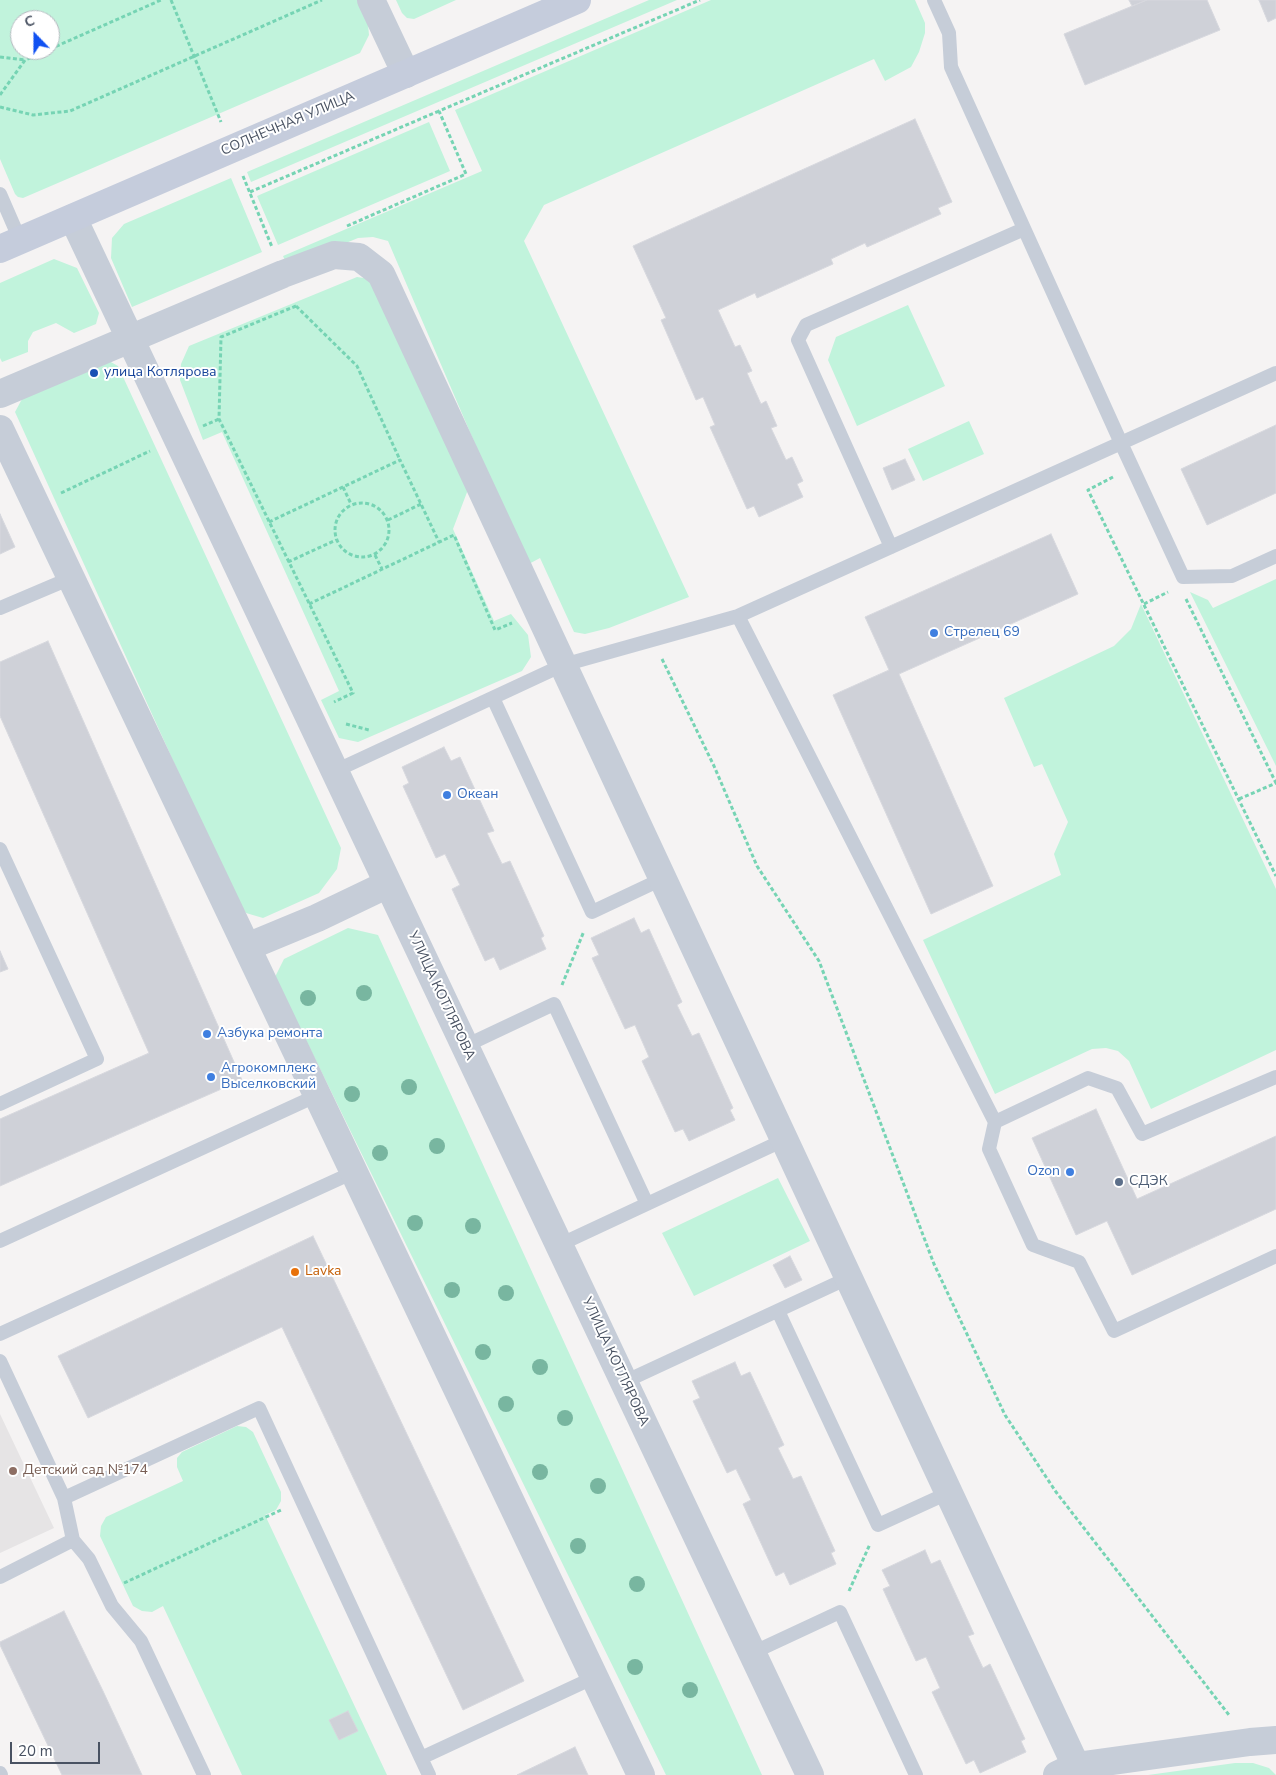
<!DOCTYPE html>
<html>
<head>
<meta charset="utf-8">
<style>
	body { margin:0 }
	#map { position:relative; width:1276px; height:1775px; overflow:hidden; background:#f5f3f3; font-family:"Nunito Sans",sans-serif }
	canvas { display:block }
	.north { position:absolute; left:10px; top:10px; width:50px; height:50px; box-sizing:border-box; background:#fff; border:1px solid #b6bac0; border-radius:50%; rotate:338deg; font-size:14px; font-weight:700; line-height:20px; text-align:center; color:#495262 }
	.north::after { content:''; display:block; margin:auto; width:18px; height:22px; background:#1051f2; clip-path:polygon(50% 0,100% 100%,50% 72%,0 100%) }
	.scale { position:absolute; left:10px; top:1742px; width:90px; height:22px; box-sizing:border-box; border:2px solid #495262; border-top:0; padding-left:6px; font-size:15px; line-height:18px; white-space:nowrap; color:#495262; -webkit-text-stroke:4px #fff; paint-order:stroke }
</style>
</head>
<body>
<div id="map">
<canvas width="1276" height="1775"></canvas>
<div class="north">С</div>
<div class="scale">20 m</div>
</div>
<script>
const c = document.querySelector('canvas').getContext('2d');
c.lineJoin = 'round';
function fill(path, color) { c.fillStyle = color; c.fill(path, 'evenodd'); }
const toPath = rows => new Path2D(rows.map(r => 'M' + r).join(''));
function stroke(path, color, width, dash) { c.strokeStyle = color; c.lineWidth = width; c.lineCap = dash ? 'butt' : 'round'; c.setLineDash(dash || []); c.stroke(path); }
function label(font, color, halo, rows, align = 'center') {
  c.font = font + ' "Nunito Sans",sans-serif'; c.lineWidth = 4; c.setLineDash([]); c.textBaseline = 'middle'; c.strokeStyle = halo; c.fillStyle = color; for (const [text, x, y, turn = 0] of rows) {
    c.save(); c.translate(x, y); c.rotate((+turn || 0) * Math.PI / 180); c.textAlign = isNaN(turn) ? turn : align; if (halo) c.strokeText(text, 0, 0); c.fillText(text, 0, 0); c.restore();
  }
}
const education = toPath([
	[0,1414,54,1528,0,1553]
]);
const green = toPath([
	[0,0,358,0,368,24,369,35,360,53,23,198,18,197,15,194,0,159],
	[20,20,50,20,50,50,20,50],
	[396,0,456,0,414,19,407,18,402,13],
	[649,0,677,0,251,182,247,172],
	[711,0,915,0,925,23,925,33,919,52,911,67,885,81,874,59,544,205,524,241,689,597,609,628,585,634,574,632,540,558,527,565,388,241,373,237,358,238,288,267,283,256,482,171,455,110],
	[429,122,450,171,278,245,257,196],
	[231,178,262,252,132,307,111,258,112,238,124,224],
	[54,259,77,268,99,313,96,324,74,333,56,323,33,332,28,341,28,352,2,362,0,358,0,283],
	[357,277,377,280,469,487,453,529,494,621,511,614,528,635,531,657,522,671,358,742,339,738,321,700,339,691,222,432,203,440,180,380,181,364,189,346],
	[908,305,945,386,857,426,828,360,836,337],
	[109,361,118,366,341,848,337,869,319,893,263,918,246,913,234,895,15,412,22,399],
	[969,421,984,454,923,481,908,449],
	[1276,579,1276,766,1190,592,1208,600,1213,608],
	[1141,604,1276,889,1276,1050,1151,1109,1129,1061,1118,1051,1106,1048,1092,1049,995,1094,923,940,1061,875,1054,854,1068,822,1042,764,1034,767,1004,698,1114,646,1131,629],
	[348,928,378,935,762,1775,666,1775,275,977,284,959],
	[778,1178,810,1241,694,1296,662,1233],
	[237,1426,246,1427,253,1432,281,1492,281,1501,276,1510,265,1515,387,1775,242,1775,163,1606,152,1612,142,1611,133,1606,100,1536,101,1526,106,1517,183,1481,177,1467,177,1458,182,1452],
	[1235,1763,1253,1763,1269,1768,1276,1775,1148,1775]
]);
const building = toPath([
	[1129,0,1147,0,1132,6,1129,0],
	[1147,0,1207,0,1220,30,1085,85,1064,34,1147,0],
	[1259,0,1276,0,1276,18,1268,22,1259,0],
	[915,119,952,202,938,208,941,214,867,247,865,243,831,259,833,264,757,298,755,293,718,310,735,347,740,345,752,371,747,373,761,404,766,401,777,426,771,428,786,460,792,457,803,481,797,484,803,497,759,517,754,506,747,509,710,427,715,425,703,397,696,400,661,320,666,318,633,246,915,119],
	[1276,425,1276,493,1207,525,1181,469,1276,425],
	[905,459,915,480,892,490,883,468,905,459],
	[0,514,15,547,0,554,0,514],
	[1051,534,1078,594,899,674,993,886,931,914,833,695,889,670,865,617,1051,534],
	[48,641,242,1080,0,1186,0,1119,149,1053,0,716,0,662,48,641],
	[444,747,451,761,460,757,494,831,487,833,502,864,510,861,544,936,541,938,546,949,500,970,494,957,485,961,452,889,460,885,445,854,436,858,403,786,409,783,402,767,444,747],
	[634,918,641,933,649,929,682,1002,677,1005,692,1036,699,1033,733,1108,730,1110,735,1120,689,1141,683,1129,675,1132,642,1061,649,1057,635,1025,625,1029,592,958,599,955,591,938,634,918],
	[0,951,8,969,0,972,0,951],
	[1096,1109,1137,1199,1276,1136,1276,1209,1132,1275,1107,1221,1076,1235,1032,1138,1096,1109],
	[313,1236,524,1681,463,1710,282,1327,88,1418,58,1356,313,1236],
	[790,1256,802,1280,785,1288,773,1265,790,1256],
	[735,1362,741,1376,750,1372,784,1445,778,1448,793,1479,801,1476,835,1551,831,1553,836,1564,790,1585,784,1572,776,1576,743,1504,751,1500,736,1469,727,1473,693,1401,700,1398,692,1381,735,1362],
	[925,1550,931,1564,940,1560,974,1634,968,1636,983,1668,990,1664,1025,1739,1021,1741,1026,1752,980,1773,974,1760,966,1764,932,1692,940,1688,926,1657,916,1661,883,1589,890,1586,882,1570,925,1550],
	[64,1611,103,1691,142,1775,62,1775,0,1645,0,1642,64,1611],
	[348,1711,358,1731,339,1740,329,1720,348,1711],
	[575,1747,588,1775,517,1775,575,1747]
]);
const path = toPath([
	[171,0,221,122],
	[50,49,161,0],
	[0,57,25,60],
	[0,95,25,60,49,50],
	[0,107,33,115,70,111,322,0],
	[243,176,272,247],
	[250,192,439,111],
	[347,226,466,174,439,111,700,0],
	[296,306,221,337,219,419,353,693,334,702],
	[296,306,357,366,400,460],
	[203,426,219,419],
	[1113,477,1088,490,1276,876],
	[343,487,351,504],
	[61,493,150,451],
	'335 530a27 27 0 1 1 54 0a27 27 0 1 1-54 0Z',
	[388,520,421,504],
	[269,522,400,460,439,542],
	[375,555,382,569],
	[288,562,336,540],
	[1186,599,1276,783],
	[309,604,454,535,495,630,512,623],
	[1144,604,1168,592],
	[662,659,714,766,757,866,819,961,934,1264,1005,1415,1056,1492,1229,1715],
	[346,724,369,730],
	[1239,799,1276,783],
	[562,985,584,931],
	[124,1583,281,1510],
	[849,1591,870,1544]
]);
const service = toPath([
	[934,0,949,33,951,67,1121,443,1183,577,1232,576,1276,556],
	[0,194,20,240],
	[891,547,798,340,806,325,1024,229],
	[0,608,71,578],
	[738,616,995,1122,989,1149,1033,1245,1079,1262,1114,1331,1276,1256],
	[493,698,592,912,662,879],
	[335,771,563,665,738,616,1276,373],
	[0,849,97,1059,0,1104],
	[465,1046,554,1004,647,1204],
	[995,1122,1088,1078,1117,1088,1142,1134,1276,1077],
	[0,1241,318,1095],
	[559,1245,784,1140],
	[778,1311,878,1525,948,1493],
	[0,1334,354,1172],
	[0,1361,64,1498,73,1540,89,1559,112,1606,141,1641,204,1775],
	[624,1382,848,1278],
	[64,1498,259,1408,421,1758,595,1677],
	[0,1577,73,1540],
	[752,1653,840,1612,916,1775],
	[421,1758,429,1775],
	[0,1773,1,1775]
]);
const minor = toPath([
	[371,0,406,74],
	[73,218,810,1775],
	[0,394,283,274,334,255,359,257,381,274,1076,1766],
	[0,429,641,1775],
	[247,947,317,918,388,884],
	[1057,1775,1076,1766,1250,1742,1276,1740]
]);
const secondary = toPath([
	[0,249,577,0]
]);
const trees = [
	[364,993],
	[308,998],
	[409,1087],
	[352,1094],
	[437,1146],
	[380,1153],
	[415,1223],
	[473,1226],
	[452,1290],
	[506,1293],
	[483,1352],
	[540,1367],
	[506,1404],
	[565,1418],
	[540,1472],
	[598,1486],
	[578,1546],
	[637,1584],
	[635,1667],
	[690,1690]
];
const markers = [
	[94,373,5,"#1a4fb4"],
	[934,633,5,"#3f7fe0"],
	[447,795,5,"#3f7fe0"],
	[207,1034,5,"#3f7fe0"],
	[211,1077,5,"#3f7fe0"],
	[1070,1172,5,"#3f7fe0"],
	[1119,1182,5,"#5c6f8a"],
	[295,1272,5,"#e8710a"],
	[13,1471,5,"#8d6e63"]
];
const streetNames = [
	["СОЛНЕЧНАЯ УЛИЦА",288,124,-23],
	["УЛИЦА КОТЛЯРОВА",441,996,65],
	["УЛИЦА КОТЛЯРОВА",615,1362,65]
];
const transitNames = [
	["улица Котлярова",104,373]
];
const shopNames = [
	["Стрелец 69",944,633],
	["Океан",457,795],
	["Азбука ремонта",217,1034],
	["Агрокомплекс",221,1069],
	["Выселковский",221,1085],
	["Ozon",1060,1172,"right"]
];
const serviceNames = [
	["СДЭК",1129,1182]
];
const foodNames = [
	["Lavka",305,1272]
];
const educationNames = [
	["Детский сад №174",23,1471]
];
fill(education, '#e6e4e5');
fill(green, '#c1f3dc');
fill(building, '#cfd1d8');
stroke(building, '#d7d8de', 1);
stroke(path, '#76d4b4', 3, [4, 2.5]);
stroke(service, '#c6cdd8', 14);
stroke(minor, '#c6cdd8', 28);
stroke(secondary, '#c5ccdc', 28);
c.fillStyle = '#78b6a0';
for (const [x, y] of trees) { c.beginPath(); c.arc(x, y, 8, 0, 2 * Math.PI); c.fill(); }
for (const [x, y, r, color] of markers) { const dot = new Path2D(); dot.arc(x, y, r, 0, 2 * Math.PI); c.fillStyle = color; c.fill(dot); stroke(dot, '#fff', 2); }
label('14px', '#495262', '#fff', streetNames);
label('14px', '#164399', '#fff', transitNames, 'left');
label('14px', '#366cbe', '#fff', shopNames, 'left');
label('14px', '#4e5e75', '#fff', serviceNames, 'left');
label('14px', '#c56008', '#fff', foodNames, 'left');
label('14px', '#785e54', '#fff', educationNames, 'left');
</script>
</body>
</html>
